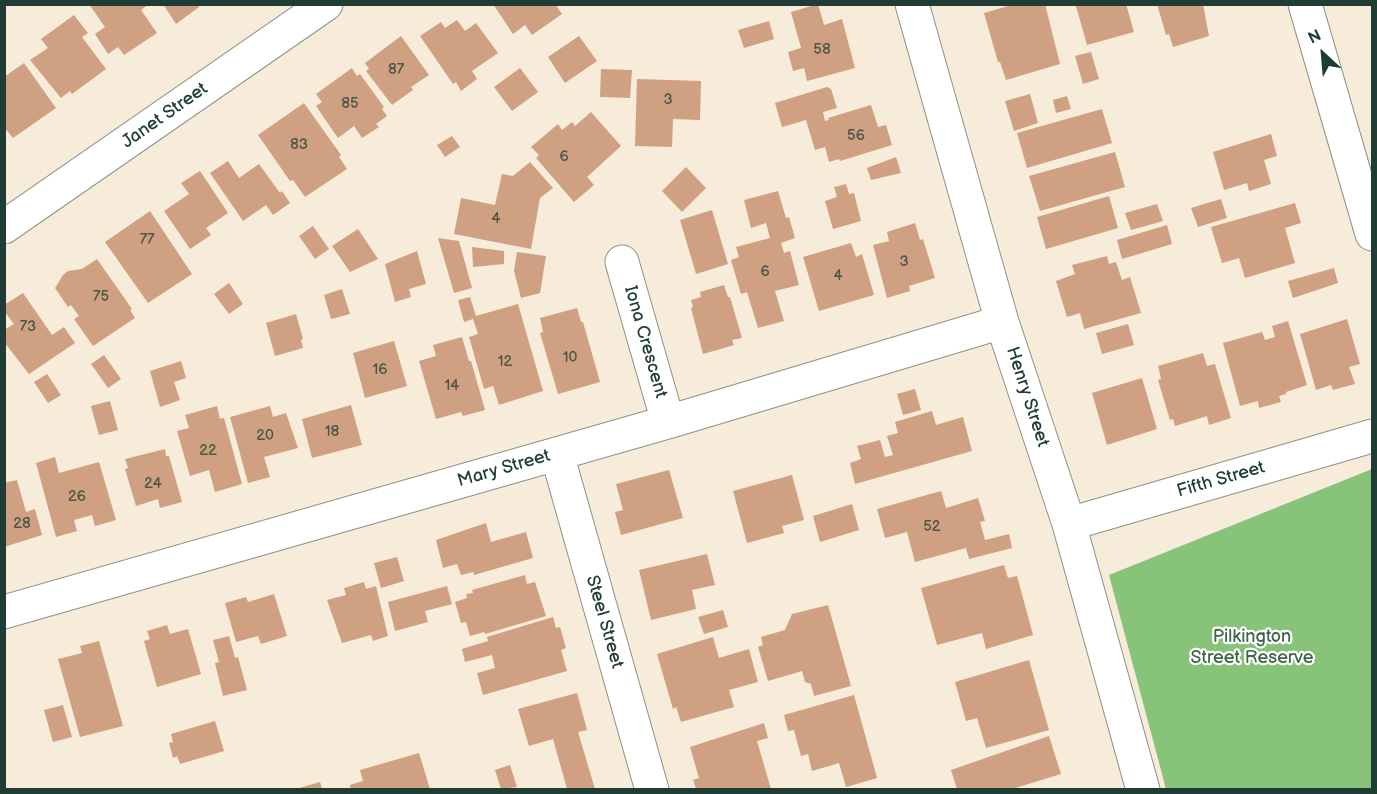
<!DOCTYPE html>
<html>
<head>
<meta charset="utf-8">
<style>
	body { margin:0 }
	#map { position:relative; width:1377px; height:794px; overflow:hidden; background:#f6ecd9; font-family:"Balsamiq Sans",sans-serif }
	canvas { display:block }
	.frame { position:absolute; inset:0; border:6px solid #1f3d34; pointer-events:none }
	.north { position:absolute; left:1293px; top:24px; width:60px; height:60px; -webkit-text-stroke:4px #fff; paint-order:stroke; rotate:334deg; font-size:16px; font-weight:700; line-height:24px; text-align:center; color:#1f3d34 }
	.north::after { content:''; display:block; margin:auto; width:21px; height:27px; background:#1f3d34; clip-path:polygon(50% 0,100% 100%,50% 72%,0 100%) }
</style>
</head>
<body>
<div id="map">
<canvas width="1377" height="794"></canvas>
<div class="frame"></div>
<div class="north">N</div>
</div>
<script>
const c = document.querySelector('canvas').getContext('2d');
c.lineJoin = 'round';
function fill(path, color) { c.fillStyle = color; c.fill(path, 'evenodd'); }
const toPath = rows => new Path2D(rows.map(r => 'M' + r).join(''));
function stroke(path, color, width, dash) { c.strokeStyle = color; c.lineWidth = width; c.lineCap = dash ? 'butt' : 'round'; c.setLineDash(dash || []); c.stroke(path); }
function label(font, color, halo, rows, align = 'center') {
  c.font = font + ' "Balsamiq Sans",sans-serif'; c.lineWidth = 4.5; c.setLineDash([]); c.textBaseline = 'middle'; c.strokeStyle = halo; c.fillStyle = color; for (const [text, x, y, turn = 0] of rows) {
    c.save(); c.translate(x, y); c.rotate((+turn || 0) * Math.PI / 180); c.textAlign = isNaN(turn) ? turn : align; if (halo) c.strokeText(text, 0, 0); c.fillText(text, 0, 0); c.restore();
  }
}
const green = toPath([
	[1372,469,1372,789,1166,789,1109,575]
]);
const building = toPath([
	[89,4,149,4,141,10,157,33,124,55,118,47,108,54,95,34,105,27],
	[163,4,197,4,199,7,176,24],
	[493,4,555,4,562,14,532,35,525,25,513,34],
	[818,4,824,25,842,19,855,68,807,81,804,68,793,71,788,52,801,48,791,12],
	[1015,4,1045,4,1060,64,1006,80,1000,62,998,62,984,13],
	[1083,4,1126,4,1134,32,1087,45,1076,6],
	[1157,4,1203,4,1209,36,1173,47,1169,34,1166,35],
	[74,15,88,33,82,37,106,69,72,94,70,91,61,98,30,60,48,48,41,39],
	[457,20,465,31,476,23,498,53,472,71,477,79,461,91,456,82,453,84,420,36,441,22,445,28],
	[769,21,774,39,744,48,738,30],
	[401,36,429,75,411,87,413,90,392,105,366,71,369,69,365,63],
	[579,36,597,61,565,83,548,57],
	[1091,52,1099,79,1083,84,1075,56],
	[24,63,56,108,13,138,4,127,4,77],
	[352,68,357,76,360,74,384,107,382,109,387,116,376,124,379,127,362,138,354,126,338,138,316,106,322,102,316,94],
	[520,68,538,92,512,111,494,87],
	[601,69,632,70,630,98,600,97],
	[637,79,701,81,700,120,673,119,672,147,635,146],
	[827,87,831,89,837,108,823,112,825,121,829,120,828,118,871,105,878,127,886,125,892,145,840,161,839,159,829,162,825,147,815,150,806,120,782,127,775,103],
	[1030,94,1038,123,1014,131,1005,101],
	[1067,96,1071,109,1056,113,1053,100],
	[304,103,341,155,339,157,347,169,305,197,293,180,290,181,258,135],
	[1102,109,1112,143,1027,168,1017,133],
	[591,112,621,146,587,177,594,185,574,202,536,158,539,155,531,147,558,124,562,130,572,122,575,126],
	[1271,134,1277,156,1264,160,1271,184,1249,191,1247,183,1224,190,1213,152],
	[452,136,460,147,445,157,437,145],
	[1115,152,1125,187,1040,211,1029,176],
	[896,157,901,173,871,180,867,168],
	[228,161,239,178,259,164,280,193,282,191,290,203,273,215,266,205,243,221,210,173],
	[530,162,553,188,540,198,531,249,454,234,461,198,495,205,502,174,513,176],
	[686,167,706,188,682,212,662,191],
	[200,171,228,213,206,228,211,235,190,249,164,211,189,194,181,183],
	[846,184,849,194,854,193,861,221,833,229,825,201,837,197,834,187],
	[778,191,786,218,789,217,795,238,781,243,784,253,790,251,799,285,775,291,784,321,758,328,747,292,741,294,731,260,739,257,736,247,770,238,766,223,751,228,744,200],
	[1109,196,1118,228,1046,249,1037,217],
	[1221,199,1227,218,1198,227,1191,208],
	[1295,203,1301,223,1285,228,1295,263,1245,278,1239,258,1222,263,1211,227],
	[1157,204,1163,221,1131,230,1125,213],
	[712,210,728,264,696,274,680,220],
	[150,211,192,274,148,303,105,242],
	[915,223,920,240,923,239,935,278,909,286,910,291,887,298,873,245,889,241,887,232],
	[1167,225,1172,244,1122,259,1117,240],
	[313,226,329,249,315,259,299,236],
	[358,229,378,259,350,272,332,246],
	[438,238,459,241,472,288,454,293],
	[851,243,856,257,862,254,874,295,819,311,803,257],
	[472,247,504,251,504,264,473,267],
	[417,251,426,284,409,289,411,297,395,302,385,264],
	[517,252,546,256,540,293,521,298,514,271],
	[1107,256,1109,264,1116,262,1122,280,1130,277,1141,313,1084,329,1080,313,1067,317,1056,281,1075,274,1072,265],
	[97,259,132,309,130,310,135,318,93,346,74,319,79,316,71,305,68,307,55,288,63,275,68,271,82,269],
	[1334,268,1338,283,1293,298,1288,281],
	[229,283,243,304,229,314,214,294],
	[724,285,728,297,730,297,742,338,732,340,734,345,703,354,691,308,693,307,691,300,701,297,700,292],
	[342,289,350,314,331,319,324,295],
	[23,293,52,335,64,327,75,343,29,374,4,342,4,330,14,324,4,311,4,305],
	[470,297,476,316,518,304,543,391,499,405,493,386,484,389,469,337,478,334,473,319,464,322,458,300],
	[577,308,581,322,583,322,600,382,558,394,540,333,543,332,540,318],
	[296,314,303,339,301,340,303,348,275,356,266,323],
	[1347,319,1360,364,1349,367,1355,384,1333,390,1331,385,1316,390,1300,334],
	[1288,321,1307,385,1286,392,1286,394,1279,396,1281,402,1259,408,1258,401,1240,406,1223,343,1262,332,1265,340,1275,337,1272,326],
	[1128,324,1134,345,1102,354,1096,333],
	[462,337,469,361,471,361,485,410,463,416,461,412,436,419,419,361,436,356,433,345],
	[394,341,407,386,365,398,353,353],
	[1203,353,1207,366,1215,364,1231,418,1209,425,1207,416,1175,426,1173,419,1170,420,1158,380,1161,379,1158,366],
	[104,355,121,379,108,388,91,364],
	[181,361,186,378,174,382,180,400,160,407,150,371],
	[47,374,61,395,48,403,34,382],
	[1142,378,1157,429,1107,445,1092,393],
	[915,389,921,410,903,415,897,394],
	[110,401,118,430,99,435,91,406],
	[351,405,362,445,312,458,302,419],
	[217,406,220,419,224,418,242,484,215,492,209,470,190,476,177,431,189,428,185,415],
	[270,406,273,417,286,413,298,448,264,457,270,477,248,483,230,417],
	[932,411,936,425,963,417,972,451,855,484,850,463,861,459,857,446,880,440,885,457,893,455,887,436,898,433,895,422],
	[165,449,166,456,169,456,182,502,160,508,158,499,136,506,125,469,128,468,125,459],
	[55,457,59,473,99,462,116,520,95,526,92,515,74,520,77,531,56,537,36,463],
	[669,470,683,518,621,535,615,512,623,510,616,484],
	[792,475,804,520,782,526,784,533,747,543,733,491],
	[17,480,26,512,35,509,42,535,4,547,4,483],
	[941,491,946,508,978,498,985,521,980,522,985,540,1009,534,1012,548,969,559,966,548,915,562,907,532,885,538,877,509],
	[852,504,859,530,820,542,813,516],
	[486,523,491,542,526,532,533,558,474,575,473,572,461,575,457,564,443,568,436,540],
	[707,554,715,585,692,590,696,609,651,620,639,570],
	[397,557,404,581,381,588,374,563],
	[1004,565,1008,578,1017,576,1033,635,986,649,982,633,937,645,921,588],
	[525,575,527,584,535,582,546,616,485,634,484,632,470,636,466,622,461,623,455,602,467,598,466,594,473,593,472,590],
	[364,582,366,589,376,586,388,636,373,641,371,635,342,643,327,600,346,595,344,588],
	[447,586,452,604,425,611,428,622,395,631,388,602],
	[274,594,287,636,261,644,258,636,236,642,225,603,246,597,248,602],
	[828,605,851,686,814,696,811,684,805,682,802,671,768,681,758,647,763,645,761,637,785,630,792,614],
	[723,610,728,627,704,634,698,617],
	[553,617,556,628,560,627,566,648,561,650,567,671,483,695,477,673,495,668,492,655,465,662,462,649,488,641,487,637],
	[167,625,170,634,188,629,201,674,157,687,144,641,150,639,147,631],
	[229,636,235,658,238,657,247,690,223,696,215,663,219,662,213,640],
	[713,637,719,658,749,649,758,682,729,690,734,707,681,722,676,707,673,709,657,654],
	[99,641,123,726,80,737,58,659,82,653,80,646],
	[1029,660,1049,730,986,748,977,718,966,721,955,682],
	[577,693,587,730,578,732,595,789,567,789,553,739,529,746,518,709],
	[854,695,877,778,846,787,839,763,812,771,808,754,801,756,794,730,788,731,784,715],
	[63,705,72,737,53,742,44,710],
	[215,721,224,751,180,764,177,756,173,758,169,743,173,742,171,734],
	[764,723,768,738,757,741,771,789,696,789,693,780,699,778,690,747],
	[1049,736,1061,774,1012,789,957,789,951,770],
	[419,753,430,789,351,789,350,785,363,781,360,770],
	[510,765,517,787,501,789,495,770],
	[320,782,322,789,296,789]
]);
const minor = toPath([
	[912,4,1002,322,1069,524,1143,790],
	[1305,4,1372,234],
	[4,227,326,4],
	[622,262,668,422],
	[557,454,652,790],
	[1069,524,1372,436],
	[4,612,668,422,1002,322]
]);
const numberNames = [
	["58",822,50],
	["87",396,70],
	["3",668,100],
	["85",350,104],
	["56",856,136],
	["83",299,145],
	["6",564,157],
	["4",496,219],
	["77",147,240],
	["3",904,262],
	["6",765,272],
	["4",838,276],
	["75",101,297],
	["73",28,327],
	["10",570,358],
	["12",505,362],
	["16",380,370],
	["14",452,386],
	["18",332,432],
	["20",265,436],
	["22",208,451],
	["24",153,484],
	["26",77,497],
	["28",22,524],
	["52",932,527]
];
const streetNames = [
	["Janet Street",165,116,-35],
	["Iona Crescent",645,342,74],
	["Henry Street",1027,397,72],
	["Mary Street",504,469,-16],
	["Fifth Street",1221,480,-16],
	["Steel Street",604,622,74]
];
const parkNames = [
	["Pilkington",1252,637],
	["Street Reserve",1252,658]
];
fill(green, '#87c47a');
fill(building, '#cfa081');
stroke(minor, '#8a9486', 35);
stroke(minor, '#fff', 33);
label('15px', '#4b5647', null, numberNames);
label('18px', '#1f3d34', '#fff', streetNames);
label('18px', '#3e6649', '#fff', parkNames);
</script>
</body>
</html>
